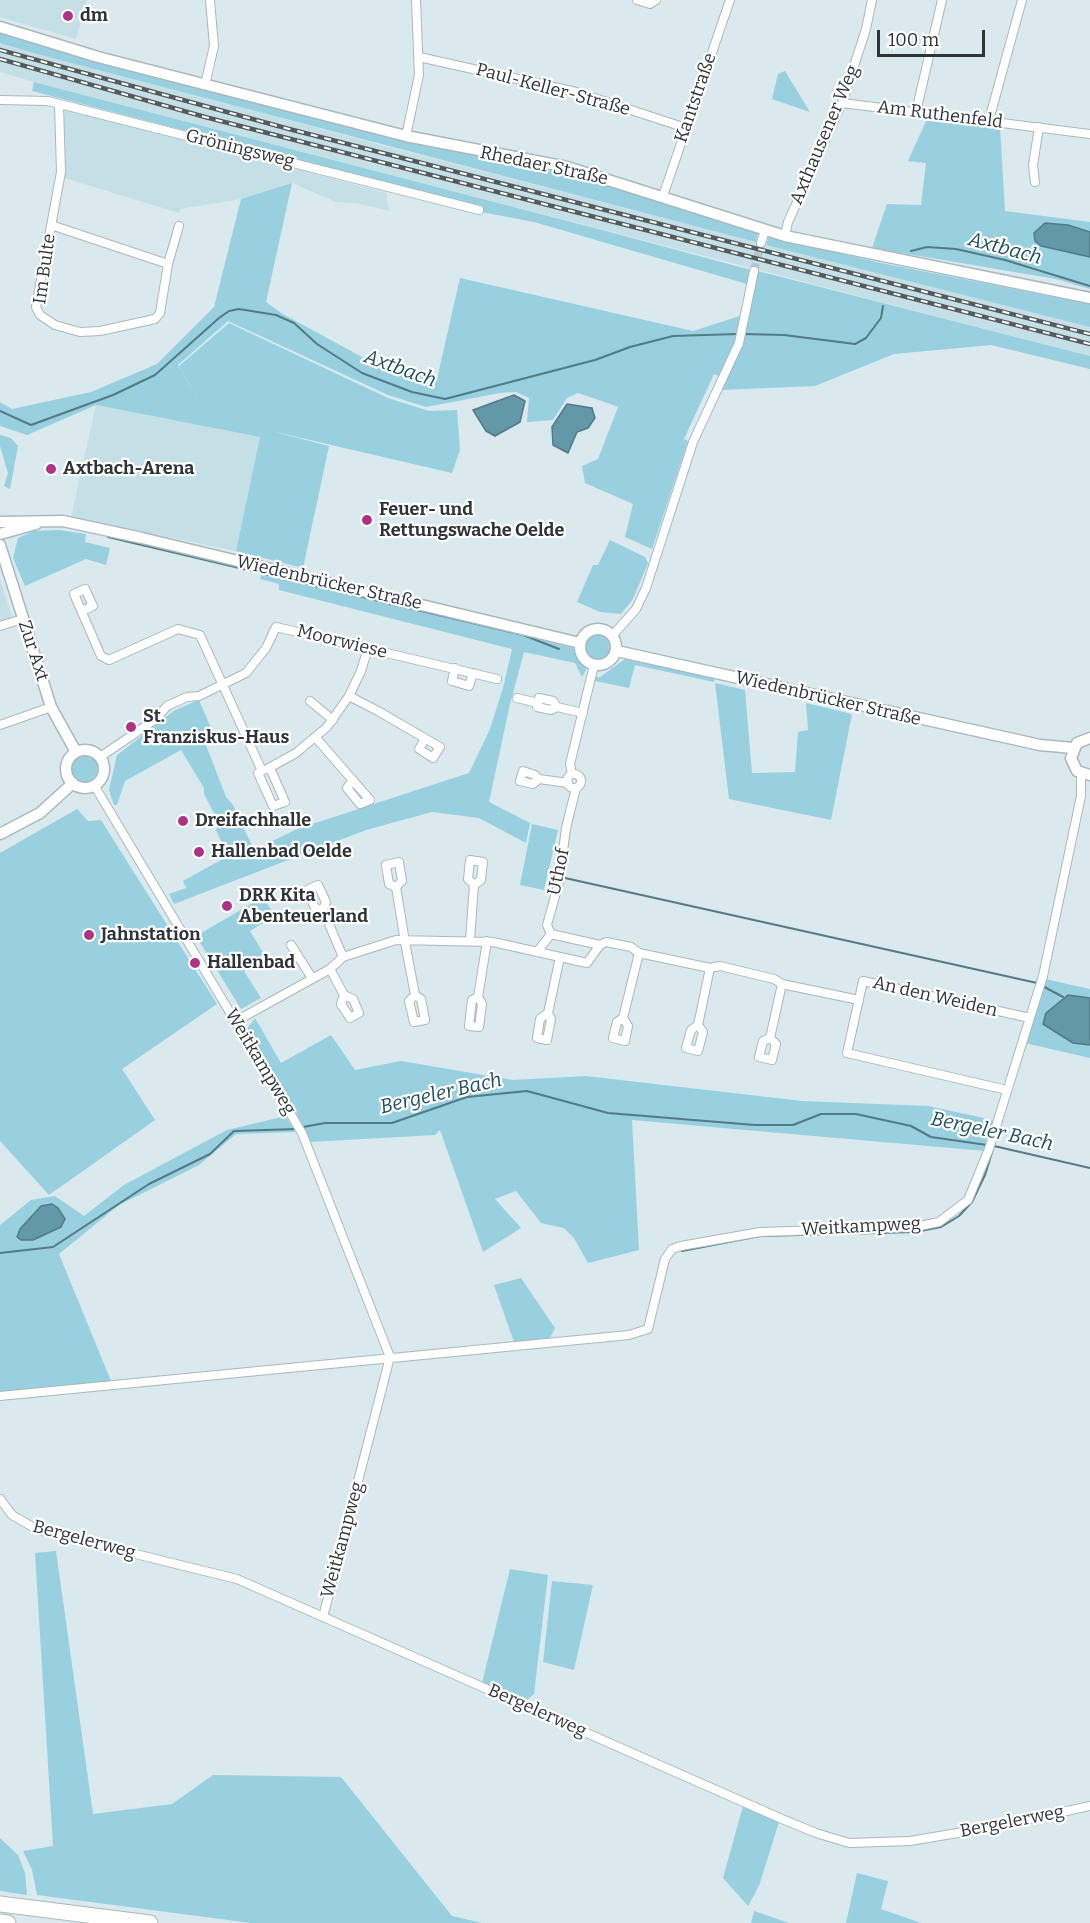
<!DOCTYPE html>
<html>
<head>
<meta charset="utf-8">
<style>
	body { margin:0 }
	#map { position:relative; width:1090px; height:1923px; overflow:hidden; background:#d9e9ee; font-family:Bitter,serif }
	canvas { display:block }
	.scale { position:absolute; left:877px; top:30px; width:108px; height:27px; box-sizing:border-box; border:3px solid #2f3537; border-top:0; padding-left:8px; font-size:18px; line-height:21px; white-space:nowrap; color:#2f3537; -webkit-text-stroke:4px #fff; paint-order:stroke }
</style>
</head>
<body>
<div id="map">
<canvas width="1090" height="1923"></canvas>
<div class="scale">100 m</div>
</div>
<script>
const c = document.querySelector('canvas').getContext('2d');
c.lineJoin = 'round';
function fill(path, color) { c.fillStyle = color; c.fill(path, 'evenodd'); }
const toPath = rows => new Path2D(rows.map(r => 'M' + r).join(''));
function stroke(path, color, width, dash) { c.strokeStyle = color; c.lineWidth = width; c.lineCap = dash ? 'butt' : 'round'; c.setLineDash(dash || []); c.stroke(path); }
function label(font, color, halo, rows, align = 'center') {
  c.font = font + ' Bitter,serif'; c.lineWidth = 4.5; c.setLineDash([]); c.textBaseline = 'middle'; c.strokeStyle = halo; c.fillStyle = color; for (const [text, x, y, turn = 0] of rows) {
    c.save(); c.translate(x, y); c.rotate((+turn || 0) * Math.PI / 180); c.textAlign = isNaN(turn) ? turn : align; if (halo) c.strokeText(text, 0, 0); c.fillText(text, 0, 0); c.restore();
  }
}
const built = toPath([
	[0,0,87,0,76,39,0,17],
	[0,43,396,149,1090,327,1090,356,34,82,0,72],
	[69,108,386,193,389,211,357,203,336,202,292,183,241,199,180,209,179,213,65,178,63,114],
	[96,405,260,437,236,551,71,517],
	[0,579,12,618,0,622]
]);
const green = toPath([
	[0,30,405,140,566,173,662,199,758,231,756,242,41,55,0,43],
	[785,71,810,112,772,99,778,74],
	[34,82,606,231,751,270,747,284,534,222,481,212,299,160,32,91],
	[927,119,1000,127,1005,211,1090,222,1090,289,1056,279,872,248,887,204,921,205,926,163,908,161],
	[292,183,266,302,281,313,386,370,425,373,437,379,460,278,693,331,740,316,735,343,721,377,714,374,684,439,688,441,652,549,625,537,633,504,585,483,582,466,598,459,618,407,616,406,578,393,567,398,553,420,527,422,529,398,516,392,500,393,426,407,388,395,228,321,178,365,200,403,179,366,229,323,388,398,429,411,457,410,460,450,452,473,271,431,329,446,303,568,236,551,260,437,96,405,27,435,0,426,0,402,12,409,91,392,157,364,214,307,241,199],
	[769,236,881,263,1090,304,1090,327,766,245],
	[758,271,1090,356,1090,369,991,345,894,354,815,386,721,390,741,345],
	[0,435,11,438,18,446,10,489,4,486,8,473,0,446],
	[59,530,86,534,85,542,110,548,106,565,86,559,25,586,13,558,18,538,34,531],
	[610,540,645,557,648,563,633,599,621,614,600,612,577,602,593,565,598,565],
	[262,572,573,648,584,664,586,670,582,677,575,663,524,652,510,704,489,802,530,823,526,843,479,818,432,812,366,830,174,904,169,894,186,888,183,881,228,856,216,830,219,823,204,794,204,788,181,750,125,781,117,805,114,805,109,790,117,755,175,710,199,700,216,740,206,745,226,797,233,805,254,850,297,829,469,773,490,729,503,688,512,649,279,590,279,584,260,579],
	'584 647a14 14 0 1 1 28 0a14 14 0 1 1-28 0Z',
	[625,659,714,678,714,682,635,665,629,688,595,681,596,677,600,677],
	[715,683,745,690,752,773,795,772,798,732,808,730,806,703,852,714,831,820,729,799],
	'70 768a15 15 0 1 1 30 0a15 15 0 1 1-30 0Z',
	[77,809,88,821,101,820,217,1004,122,1069,155,1120,49,1195,0,1141,0,853],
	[532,824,558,830,544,890,520,885],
	[263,897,275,916,250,931,265,956,244,971,261,998,241,1009,196,936],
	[1045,979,1090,989,1090,1058,1025,1043],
	[255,1018,281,1063,331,1035,355,1070,401,1061,513,1080,586,1076,802,1101,928,1106,993,1120,985,1151,632,1120,639,1250,588,1263,574,1238,564,1228,541,1223,516,1191,495,1199,521,1228,483,1252,440,1130,435,1135,310,1142,293,1106,246,1030],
	[286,1116,295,1132,236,1134,199,1165,119,1205,59,1254,111,1381,0,1393,0,1225,31,1200,55,1196,84,1216,124,1185,227,1130],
	[52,1204,58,1208,65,1219,61,1227,26,1241,29,1220,41,1206],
	[521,1278,555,1328,550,1338,514,1342,494,1285],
	[56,1551,93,1814,172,1804,213,1775,341,1777,452,1916,482,1923,251,1923,37,1895,32,1870,23,1851,53,1846,35,1553],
	[510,1569,548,1575,534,1694,526,1701,482,1683],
	[552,1581,593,1585,574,1670,543,1662],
	[743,1806,779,1822,759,1886,748,1906,723,1878],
	[0,1838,18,1855,25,1873,27,1895,0,1891],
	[857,1873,888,1881,881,1909,921,1923,846,1923],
	[754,1911,789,1923,751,1923]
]);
const water = toPath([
	[1045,223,1068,225,1090,232,1090,257,1041,246,1035,241,1034,233,1045,223],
	[514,395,525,401,520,422,495,436,486,431,473,410,514,395],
	[567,404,592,408,595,418,588,428,577,432,568,453,553,445,552,427,567,404],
	[1068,995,1090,998,1090,1045,1073,1043,1043,1024,1046,1013,1068,995],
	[52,1204,58,1208,65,1219,61,1227,33,1240,21,1240,17,1237,20,1229,41,1206,52,1204]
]);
const stream = toPath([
	[911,251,927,247,956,249,1005,260,1090,286],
	[743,334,784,335,855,344,866,338,881,318,883,306],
	[0,411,31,425,113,395,155,375,219,318,229,311,239,309,276,315,294,323,317,344,362,373,412,392,445,399,595,360,630,347,673,336,738,334],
	[108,537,523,635,559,649],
	[565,878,1037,983,1063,997],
	[303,1127,325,1123,392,1123,467,1097,527,1091,608,1113,755,1125,793,1125,821,1114,856,1114,911,1126,931,1137,994,1146,1090,1168],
	[682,1251,760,1236,915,1232,941,1227,959,1216,972,1202,985,1175,994,1146],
	[0,1253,53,1247,149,1184,210,1154,234,1131,297,1129]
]);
const streetTunnel = toPath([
	[754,271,761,243]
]);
const street = toPath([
	[637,0,650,4,656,0],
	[419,57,576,92,686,128],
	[205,85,214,46,210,0],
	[0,100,48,101,479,210],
	[842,103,1090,134],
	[59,104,61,172,36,307,40,315,55,325,80,332,100,331,155,319,160,313,168,264,179,226],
	[916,112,942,0],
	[989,120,1022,0],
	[406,136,419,75,416,0],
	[1035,182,1033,165,1039,127],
	[663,196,730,0],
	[51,225,168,264],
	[785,236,788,222,842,103,866,29,872,0],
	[761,243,765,230],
	[82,611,93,606,85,589,74,594,101,656,109,660,178,629,200,635,262,771,258,773,273,806,285,802,270,768],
	[0,626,23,619],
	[613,635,636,609,646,588,693,442,739,343,754,271],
	[455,668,452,681,469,686,473,673],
	[349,696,378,711,440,747,433,758,419,749,425,739],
	[517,698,538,703,539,698,553,701,557,707,583,713],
	[310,701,333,720],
	[538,703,537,707,551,710,557,707],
	[0,725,51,707],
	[316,738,370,800,360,804,347,788,353,780],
	[100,757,156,719,167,706,187,697,199,696,246,673,266,648,276,627,497,679],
	[267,769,296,753,327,727,349,696,361,671,368,648],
	'567 781a7 7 0 1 1 14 0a7 7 0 1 1-14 0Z',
	[572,774,570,764,594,665],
	[539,779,533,784,520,781,523,771,535,775,539,779,568,783],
	[94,785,302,1133,390,1357,323,1617],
	[396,887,389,884,386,865,399,862,402,881,396,887,405,942,415,995,421,999,425,1020,414,1022,409,1001,415,995],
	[323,910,315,908,307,890,318,885,326,902,323,910,343,957],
	[551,934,600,945,606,942,631,947,639,953,710,968,720,966,774,979,782,984,859,1000],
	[470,940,474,885,481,880,483,862,470,860,468,879,474,885],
	[291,945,312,978],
	[537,952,551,934,547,925,559,882,566,828,576,788],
	[330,969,344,995,353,999,359,1013,350,1018,341,1004,344,995],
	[478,997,472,1000,469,1026,479,1027,482,1004,478,997,487,941],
	[548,1013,540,1019,537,1038,547,1040,551,1019,548,1013,560,957],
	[623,1018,628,1026,625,1041,613,1038,617,1022,623,1018,639,953],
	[236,1021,330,969,343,957,396,940,493,942,587,963,600,945],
	[698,1025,691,1030,686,1048,698,1051,703,1032,698,1025,710,968],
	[770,1038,763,1041,759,1057,772,1060,776,1044,770,1038,782,984],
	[1007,1090,847,1053,863,981,1030,1018],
	[0,1396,629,1335,648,1329,665,1259,672,1249,681,1246,760,1232,915,1227,939,1222,968,1200,989,1149,1043,976,1081,796,1081,773],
	[0,1499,12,1515,38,1530,237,1579,782,1819,816,1833,849,1843,910,1841,999,1826,1090,1806]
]);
const secondary = toPath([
	[0,27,98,57,406,136,567,167,785,236,1090,298],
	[0,522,63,521,142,538,580,643],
	[0,534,36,524],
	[0,545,51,707,76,752],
	'580 647a18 18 0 1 1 36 0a18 18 0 1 1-36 0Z',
	[617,651,1040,745,1073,748],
	[1090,738,1077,743,1071,758,1077,771,1090,775],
	'66 769a19 19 0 1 1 38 0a19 19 0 1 1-38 0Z',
	[0,834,40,813,73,783]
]);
const highway = toPath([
	[0,1904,150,1923],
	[0,1922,8,1923]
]);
const rail = toPath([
	[0,50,289,129,1090,334],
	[0,59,205,117,1090,344]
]);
const markers = [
	[68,16,6,"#ae3385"],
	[51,469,6,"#ae3385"],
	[367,520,6,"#ae3385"],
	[131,727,6,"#ae3385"],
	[183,821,6,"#ae3385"],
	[199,852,6,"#ae3385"],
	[227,906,6,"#ae3385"],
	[89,935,6,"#ae3385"],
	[195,963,6,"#ae3385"]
];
const poiNames = [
	["dm",80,16],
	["Axtbach-Arena",63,469],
	["Feuer- und",379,510],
	["Rettungswache Oelde",379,531],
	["St.",143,717],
	["Franziskus-Haus",143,738],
	["Dreifachhalle",195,821],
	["Hallenbad Oelde",211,852],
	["DRK Kita",239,896],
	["Abenteuerland",239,917],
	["Jahnstation",101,935],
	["Hallenbad",207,963]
];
const streetNames = [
	["Paul-Keller-Straße",553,90,15],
	["Kantstraße",696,98,-71],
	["Am Ruthenfeld",940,115,7],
	["Axthausener Weg",825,135,-67],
	["Gröningsweg",240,149,14],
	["Rhedaer Straße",544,166,12],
	["Im Bulte",45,269,-82],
	["Wiedenbrücker Straße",329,583,13],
	["Moorwiese",342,642,14],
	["Zur Axt",33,651,72],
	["Wiedenbrücker Straße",828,699,13],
	["Uthof",559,872,-78],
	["An den Weiden",935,997,13],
	["Weitkampweg",260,1062,59],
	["Weitkampweg",861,1227,-3],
	["Bergelerweg",84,1540,15],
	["Weitkampweg",343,1540,-75],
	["Bergelerweg",537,1711,24],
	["Bergelerweg",1012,1822,-11]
];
const waterNames = [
	["Axtbach",1005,249,15],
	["Axtbach",400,369,20],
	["Bergeler Bach",441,1094,-13],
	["Bergeler Bach",992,1132,12]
];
fill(built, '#c5dfe6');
fill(green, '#98d0e0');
fill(water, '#6298a7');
stroke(water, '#537a85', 1.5);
stroke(stream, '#537a85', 2);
stroke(streetTunnel, '#b7c5c9', 8, [8, 4]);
stroke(street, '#a9b9bd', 10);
stroke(secondary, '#a9b9bd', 13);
stroke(highway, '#a9b9bd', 17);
stroke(street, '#fff', 8);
stroke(secondary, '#fff', 10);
stroke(highway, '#fff', 15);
stroke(rail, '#535b5e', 4.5);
stroke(rail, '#fff', 2, [7]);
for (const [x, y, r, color] of markers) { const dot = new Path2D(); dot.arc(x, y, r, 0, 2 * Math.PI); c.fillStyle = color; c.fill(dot); stroke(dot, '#fff', 2); }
label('bold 18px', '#2f3537', '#fff', poiNames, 'left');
label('18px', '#2f3537', '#fff', streetNames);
label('italic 20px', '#1f4f5b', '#fff', waterNames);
</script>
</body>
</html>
